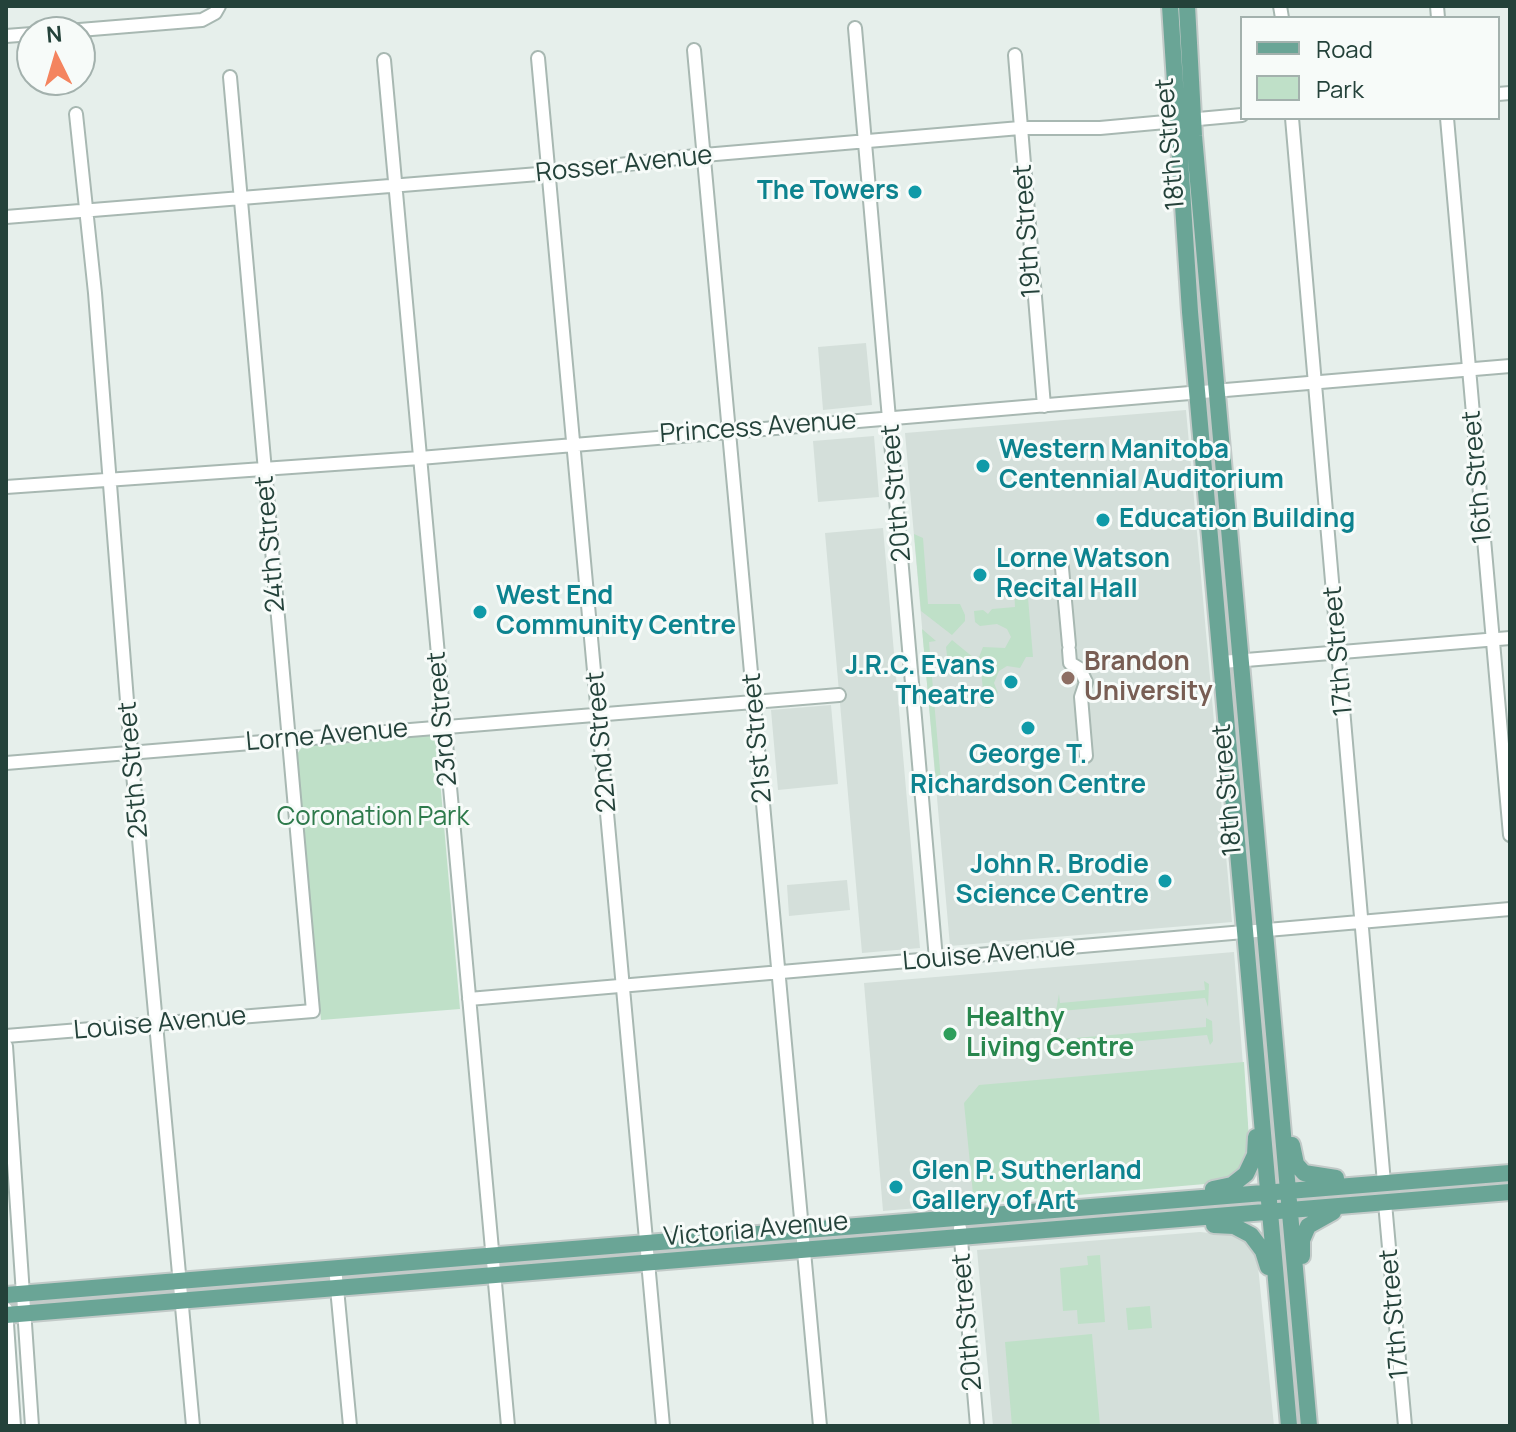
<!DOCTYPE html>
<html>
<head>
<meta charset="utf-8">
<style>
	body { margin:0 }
	#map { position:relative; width:1516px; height:1432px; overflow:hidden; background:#e6efeb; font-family:Manrope,sans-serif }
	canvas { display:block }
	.frame { position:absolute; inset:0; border:8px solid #24423a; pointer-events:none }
	.legend { position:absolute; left:1240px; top:16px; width:260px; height:104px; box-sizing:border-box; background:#f7fbf9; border:2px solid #a3b1ad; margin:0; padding:10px 14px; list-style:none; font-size:24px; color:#24423a }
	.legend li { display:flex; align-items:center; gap:16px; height:40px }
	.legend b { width:40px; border:2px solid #a3b1ad }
	.north { position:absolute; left:16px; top:16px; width:80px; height:80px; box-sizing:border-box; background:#f7fbf9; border:2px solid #a3b1ad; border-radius:50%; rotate:355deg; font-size:22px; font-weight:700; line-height:32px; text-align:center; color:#24423a }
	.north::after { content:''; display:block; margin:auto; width:28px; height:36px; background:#f4845f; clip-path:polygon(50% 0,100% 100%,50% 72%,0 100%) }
</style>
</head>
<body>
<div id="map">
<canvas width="1516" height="1432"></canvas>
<div class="frame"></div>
<ul class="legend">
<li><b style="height:10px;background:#6aa596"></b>Road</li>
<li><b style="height:22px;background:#bfe0c8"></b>Park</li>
</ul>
<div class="north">N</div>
</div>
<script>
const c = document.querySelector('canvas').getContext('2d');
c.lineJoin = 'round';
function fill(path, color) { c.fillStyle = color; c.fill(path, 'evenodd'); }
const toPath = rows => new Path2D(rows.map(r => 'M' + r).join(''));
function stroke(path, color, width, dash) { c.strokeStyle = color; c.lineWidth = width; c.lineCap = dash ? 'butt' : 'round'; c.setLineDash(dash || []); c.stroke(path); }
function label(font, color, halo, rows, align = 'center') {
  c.font = font + ' Manrope,sans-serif'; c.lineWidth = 6; c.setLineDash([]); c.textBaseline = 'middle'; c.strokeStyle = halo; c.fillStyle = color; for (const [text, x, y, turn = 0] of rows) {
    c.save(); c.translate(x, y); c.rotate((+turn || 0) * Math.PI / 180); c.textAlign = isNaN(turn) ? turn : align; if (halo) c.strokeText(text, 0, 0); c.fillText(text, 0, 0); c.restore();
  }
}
const built = toPath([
	[866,343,872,405,823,410,818,347],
	[1186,410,1232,922,950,946,905,433],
	[874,436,879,497,818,502,813,441],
	[883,528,920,948,862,953,825,533],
	[831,705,838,784,778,790,771,710],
	[847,880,850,910,789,916,787,885],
	[1234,952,1249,1140,1216,1182,883,1211,864,983],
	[1200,1232,1240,1236,1257,1256,1274,1426,993,1426,977,1250]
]);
const green = toPath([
	[914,534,923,538,928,604,960,604,965,615,965,621,952,635,921,611],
	[1027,586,1033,657,1026,657,1020,668,1007,666,999,671,994,683,998,693,990,701,990,708,985,708,981,671,949,674,946,647,952,640,974,658,979,657,983,647,1005,648,1011,637,1007,629,997,624,980,626,975,622,974,611,983,610,988,614,992,609,1015,607,1014,587],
	[922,629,936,641,929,642,942,793,937,793],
	[436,734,460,1009,321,1020,297,754,303,746],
	[1204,981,1209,984,1208,1007,1205,998,1061,1011,1060,1018,1056,1011,1059,994,1060,1003,1205,990],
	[1206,1018,1212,1021,1213,1041,1210,1045,1207,1035,1064,1048,1064,1058,1060,1055,1061,1034,1063,1039,1206,1027],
	[1244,1062,1249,1140,1242,1167,1233,1176,1205,1184,974,1204,964,1103,979,1085],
	[1100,1255,1105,1322,1078,1324,1077,1310,1063,1311,1060,1268,1088,1265,1087,1256],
	[1150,1306,1152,1328,1128,1330,1126,1308],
	[1092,1334,1100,1426,1012,1426,1005,1342]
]);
const minor = toPath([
	[1280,6,1282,18],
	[1437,6,1438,18],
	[855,28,936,959],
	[55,32,202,20,215,13,219,6],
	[6,36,32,34],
	[694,50,820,1426],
	[1015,55,1044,406],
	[538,58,663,1426],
	[384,60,508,1426],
	[1498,94,1510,93],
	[76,114,95,293,131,752,193,1426],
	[1292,118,1384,1183],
	[1447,118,1510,835],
	[6,217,551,173,704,155,1020,128,1100,128,1242,115],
	[6,487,420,458,1510,366],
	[1061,557,1069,645],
	[1069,650,1070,663,1080,669,1086,682,1081,697,1086,756],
	[1222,662,1510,638],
	[6,763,839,695],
	[469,999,1510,909],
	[6,1036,313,1011,230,77],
	[6,1046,32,1426],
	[1385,1203,1405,1426],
	[960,1228,977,1426],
	[335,1267,350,1426],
	[6,1309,14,1426]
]);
const major = toPath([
	[1170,6,1190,312,1289,1426],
	[1187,6,1194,136,1309,1426],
	[1292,1145,1296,1164,1304,1173,1336,1178],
	[1213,1189,1232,1185,1246,1174,1255,1155,1256,1137],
	[1214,1225,1234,1226,1251,1235,1263,1251,1268,1267],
	[1302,1256,1302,1240,1308,1226,1333,1212],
	[6,1295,1510,1173],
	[6,1315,1510,1192]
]);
const markers = [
	[915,192,8,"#0f9aa8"],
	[983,466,8,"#0f9aa8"],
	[1103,520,8,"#0f9aa8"],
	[980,575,8,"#0f9aa8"],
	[480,612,8,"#0f9aa8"],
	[1068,678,8,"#8d6e63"],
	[1011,682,8,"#0f9aa8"],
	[1028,728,8,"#0f9aa8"],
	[1165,881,8,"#0f9aa8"],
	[950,1034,8,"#2e9e5b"],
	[896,1187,8,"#0f9aa8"]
];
const streetNames = [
	["18th Street",1171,144,-95],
	["Rosser Avenue",624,165,-6],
	["19th Street",1028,231,-94],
	["Princess Avenue",758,428,-4],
	["16th Street",1478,477,-95],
	["20th Street",897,493,-95],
	["24th Street",271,544,-95],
	["17th Street",1339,651,-95],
	["23rd Street",443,719,-95],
	["Lorne Avenue",327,736,-5],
	["21st Street",758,738,-95],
	["22nd Street",602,742,-95],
	["25th Street",134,770,-95],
	["18th Street",1228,790,-95],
	["Louise Avenue",989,955,-5],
	["Louise Avenue",160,1024,-5],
	["Victoria Avenue",756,1230,-5],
	["17th Street",1395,1314,-95],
	["20th Street",968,1322,-95]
];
const cultureNames = [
	["The Towers",899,192,"right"],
	["Western Manitoba",999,451],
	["Centennial Auditorium",999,481],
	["Education Building",1119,520],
	["Lorne Watson",996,560],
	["Recital Hall",996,590],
	["West End",496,597],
	["Community Centre",496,627],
	["J.R.C. Evans",995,667,"right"],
	["Theatre",995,697,"right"],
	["George T.",1028,756,"center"],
	["Richardson Centre",1028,786,"center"],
	["John R. Brodie",1149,866,"right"],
	["Science Centre",1149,896,"right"],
	["Glen P. Sutherland",912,1172],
	["Gallery of Art",912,1202]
];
const educationNames = [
	["Brandon",1084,663],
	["University",1084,693]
];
const parkNames = [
	["Coronation Park",373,818]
];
const leisureNames = [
	["Healthy",966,1019],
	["Living Centre",966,1049]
];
fill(built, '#d4dfda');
fill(green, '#bfe0c8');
stroke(minor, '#a8b8b2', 16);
stroke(major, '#c2cac8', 20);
stroke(minor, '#fff', 12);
stroke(major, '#6aa596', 16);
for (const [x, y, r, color] of markers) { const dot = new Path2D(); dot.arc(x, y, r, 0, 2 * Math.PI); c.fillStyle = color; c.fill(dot); stroke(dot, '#f7fbf9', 3); }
label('26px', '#24423a', '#f7fbf9', streetNames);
label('bold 26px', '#0d838f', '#f7fbf9', cultureNames, 'left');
label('bold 26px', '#785e54', '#f7fbf9', educationNames, 'left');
label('26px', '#2d7a4b', '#f7fbf9', parkNames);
label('bold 26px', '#27864d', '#f7fbf9', leisureNames, 'left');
</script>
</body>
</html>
